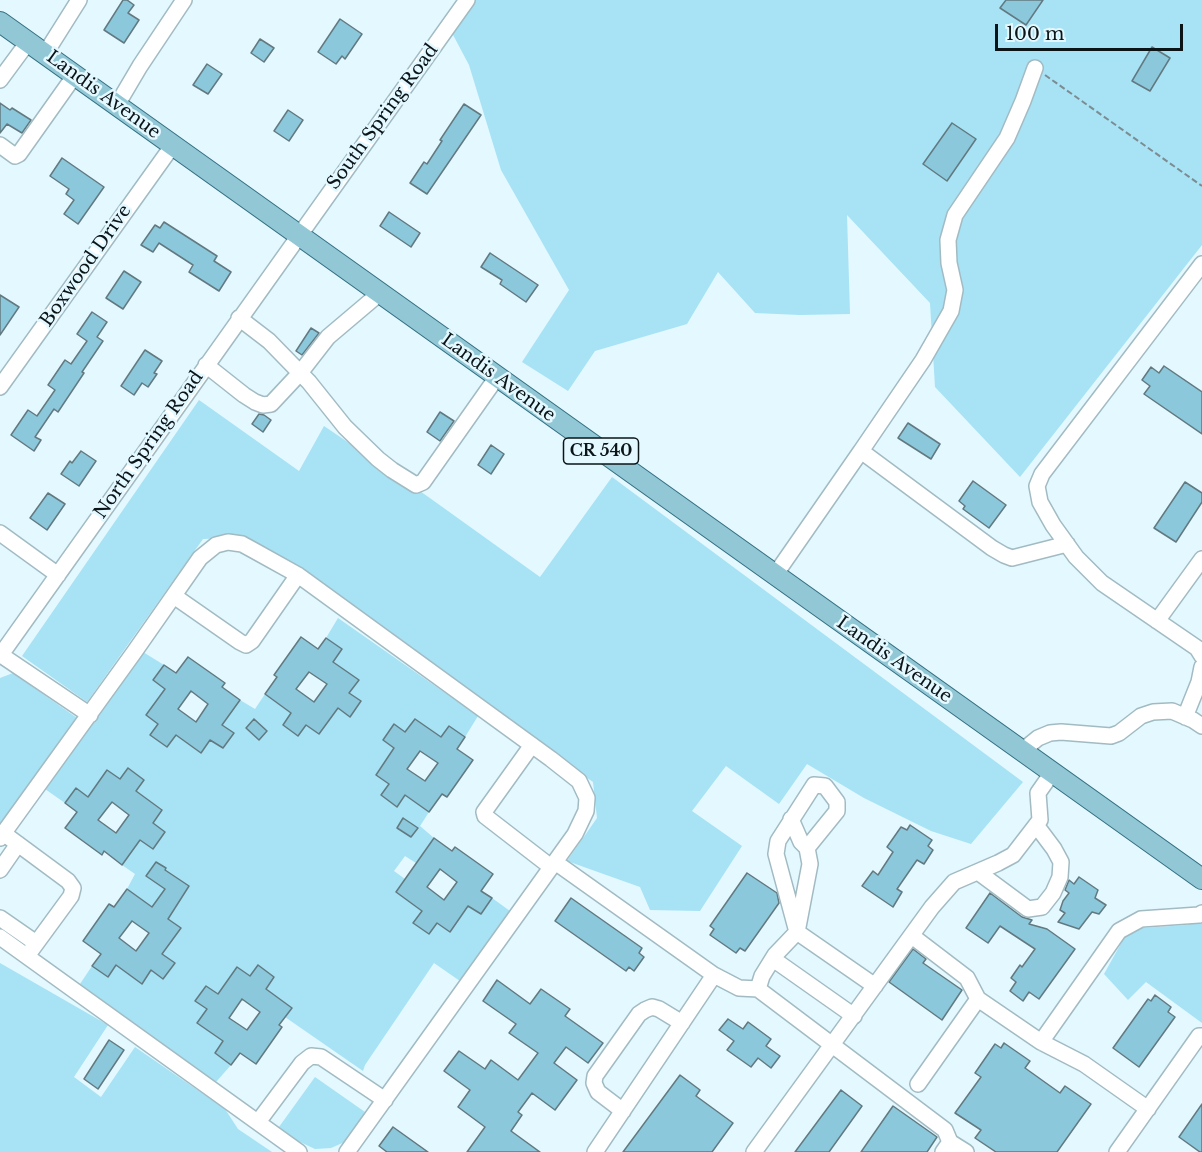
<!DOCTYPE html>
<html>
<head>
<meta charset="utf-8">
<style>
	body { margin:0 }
	#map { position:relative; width:1202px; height:1152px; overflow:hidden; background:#e3f8ff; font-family:"Libre Baskerville",serif }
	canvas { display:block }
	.scale { position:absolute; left:995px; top:24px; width:188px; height:27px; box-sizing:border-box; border:3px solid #0b1417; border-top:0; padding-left:8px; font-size:18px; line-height:21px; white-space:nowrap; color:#0b1417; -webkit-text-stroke:4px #e3f8ff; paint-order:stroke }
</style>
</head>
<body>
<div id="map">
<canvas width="1202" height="1152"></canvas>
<div class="scale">100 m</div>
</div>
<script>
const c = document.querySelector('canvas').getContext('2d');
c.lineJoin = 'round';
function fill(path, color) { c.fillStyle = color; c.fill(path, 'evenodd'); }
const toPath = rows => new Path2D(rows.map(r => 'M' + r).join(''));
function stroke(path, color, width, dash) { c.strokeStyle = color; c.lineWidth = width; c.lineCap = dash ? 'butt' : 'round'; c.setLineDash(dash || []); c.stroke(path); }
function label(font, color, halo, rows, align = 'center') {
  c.font = font + ' "Libre Baskerville",serif'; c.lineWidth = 5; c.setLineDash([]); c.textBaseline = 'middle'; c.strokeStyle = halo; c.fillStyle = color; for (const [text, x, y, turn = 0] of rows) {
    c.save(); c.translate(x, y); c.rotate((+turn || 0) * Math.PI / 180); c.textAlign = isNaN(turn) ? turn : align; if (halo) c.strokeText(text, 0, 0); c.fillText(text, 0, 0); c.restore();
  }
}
const green = toPath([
	[474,0,1202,0,1202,245,1020,477,935,387,930,303,847,215,850,314,800,315,755,313,718,272,687,324,595,351,568,391,522,362,569,290,501,170,469,65,451,31],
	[199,400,299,471,324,426,427,496,540,577,612,477,1023,782,971,844,931,831,864,798,807,764,779,804,726,766,692,811,742,846,700,911,650,910,640,887,567,861,597,818,593,782,247,537,203,539,87,702,22,656],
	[338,618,478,716,465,737,449,726,441,737,415,719,405,732,393,725,383,740,394,748,376,774,389,784,381,795,397,806,405,795,429,812,420,826,434,838,416,863,405,856,394,871,405,879,396,892,422,911,413,923,437,923,450,932,468,906,481,914,492,898,510,911,460,981,434,963,365,1065,363,1071,285,1017,291,1007,266,989,274,977,258,965,250,976,218,994,206,986,196,1001,207,1009,197,1023,223,1041,215,1053,231,1065,216,1082,80,984,92,966,108,976,116,965,142,983,151,970,163,978,174,963,162,954,181,928,168,919,176,907,160,896,152,907,127,889,135,874,122,865,162,809,107,770,88,797,76,789,65,803,45,789,143,652,164,665,153,680,165,689,146,715,158,724,151,736,167,747,176,735,201,753,210,740,223,748,233,733,222,725,240,700,255,709,265,694,319,734,338,708,361,701,349,693,359,680,333,662,342,649,326,638],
	[13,673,77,718,0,827,0,678],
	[1202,920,1202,1023,1146,982,1128,1000,1104,974,1129,929,1186,925],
	[0,963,108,1025,74,1077,101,1097,135,1047,225,1109,238,1129,272,1152,0,1152],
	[315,1077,365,1112,347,1141,331,1148,315,1149,298,1141,279,1127]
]);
const building = toPath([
	[123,0,127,0,134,5,128,13,139,20,124,43,104,30,123,0],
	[1006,0,1043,0,1026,25,1000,8,1006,0],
	[340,19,362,34,345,59,342,56,336,64,318,52,340,19],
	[260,39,274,48,264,62,251,53,260,39],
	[1152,47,1170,58,1150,91,1132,81,1152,47],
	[207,64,222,74,208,94,193,85,207,64],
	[0,103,10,110,12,108,31,120,22,133,7,124,0,133,0,103],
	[464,104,481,115,427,194,410,183,424,162,427,164,442,141,440,140,464,104],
	[288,110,303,120,289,141,274,131,288,110],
	[952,123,976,139,947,181,923,164,952,123],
	[62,158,104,187,78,224,64,214,74,200,66,194,69,189,50,176,62,158],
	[389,212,420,233,411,247,380,226,389,212],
	[164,222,217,256,214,261,231,272,219,291,189,272,193,265,159,243,153,252,141,245,155,225,160,228,164,222],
	[490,253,538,285,526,302,500,284,502,280,481,267,490,253],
	[124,271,141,282,123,309,106,298,124,271],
	[0,295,19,307,0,335,0,295],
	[92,312,107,322,97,337,103,341,82,372,84,373,58,412,54,409,35,437,41,440,34,451,11,435,28,410,37,416,55,390,48,385,65,360,71,364,87,341,77,334,92,312],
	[311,328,319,333,302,355,296,351,311,328],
	[145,350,162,361,154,373,157,374,148,387,142,383,134,395,121,386,145,350],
	[1164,366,1202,392,1202,434,1144,394,1150,386,1142,380,1151,367,1159,373,1164,366],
	[440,412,454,421,440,441,427,432,440,412],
	[259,414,264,415,271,420,263,432,252,424,259,414],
	[908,423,940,444,931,459,898,438,908,423],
	[491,445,504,454,491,474,478,465,491,445],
	[81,451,96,461,79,486,61,474,70,461,72,463,81,451],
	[973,481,1006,505,989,528,963,509,965,506,959,501,973,481],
	[1185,482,1202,493,1202,502,1176,542,1154,528,1185,482],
	[48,493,65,504,47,530,30,518,48,493],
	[301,637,318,649,326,638,342,649,333,662,359,680,349,693,361,701,350,717,338,708,319,734,306,725,298,736,283,725,291,713,265,694,277,677,274,675,301,637],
	[309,672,327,684,314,702,296,689,309,672],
	[188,657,225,683,222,687,240,700,222,725,234,733,223,748,210,740,201,753,176,735,167,747,150,735,158,724,146,715,165,689,153,680,164,665,176,673,188,657],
	[191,691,208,704,196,722,178,709,191,691],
	[254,719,267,731,259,740,246,728,254,719],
	[415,719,441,737,449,726,465,737,457,749,473,760,447,797,442,794,429,812,405,795,397,807,381,795,389,784,376,775,394,748,383,740,394,724,405,732,415,719],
	[420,751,438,763,425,781,407,769,420,751],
	[128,768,144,780,136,791,162,810,153,823,165,832,153,849,140,840,122,865,104,851,102,855,65,828,77,812,65,803,76,788,88,797,107,770,120,779,128,768],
	[112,802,129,815,116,833,98,820,112,802],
	[403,818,418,828,411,837,397,828,403,818],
	[910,825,932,840,928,846,933,850,924,864,917,860,897,889,902,892,893,907,862,886,873,871,878,875,893,852,887,847,901,827,907,830,910,825],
	[434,838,452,851,455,847,493,874,481,891,492,898,481,914,468,906,450,932,437,923,429,934,413,923,422,911,396,892,434,838],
	[440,869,457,882,444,900,427,887,440,869],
	[156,862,166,868,165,870,189,886,168,919,181,928,162,954,175,963,163,979,151,970,142,984,116,965,108,977,92,966,101,954,83,941,109,904,114,907,127,889,152,907,165,889,146,876,156,862],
	[132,921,149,933,136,951,119,938,132,921],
	[747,873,777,893,779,903,745,951,740,948,736,953,710,935,714,929,710,926,747,873],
	[1079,877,1098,890,1095,898,1106,905,1099,914,1092,912,1079,929,1058,922,1065,913,1060,910,1063,901,1069,893,1065,890,1069,880,1074,884,1079,877],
	[990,893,1022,917,1032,920,1029,924,1047,929,1075,949,1039,999,1029,992,1023,1001,1010,991,1016,982,1011,978,1020,965,1022,967,1035,949,1000,926,988,943,966,928,990,893],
	[571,898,642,948,639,953,644,957,634,971,629,967,626,971,555,921,571,898],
	[913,949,926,959,923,963,962,990,942,1020,889,982,913,949],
	[258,965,274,977,266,989,292,1008,279,1025,282,1027,256,1064,240,1053,231,1065,215,1053,223,1041,197,1023,207,1009,195,1001,206,986,218,994,237,967,250,976,258,965],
	[242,999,260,1012,247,1030,229,1018,242,999],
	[497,980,530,1004,541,989,570,1009,565,1016,603,1043,588,1063,566,1047,554,1063,577,1080,555,1110,532,1093,518,1112,522,1115,511,1131,540,1152,467,1152,485,1127,458,1107,470,1090,444,1071,459,1051,485,1069,491,1060,518,1080,538,1053,509,1033,516,1024,483,1001,497,980],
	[1155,995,1171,1007,1168,1012,1175,1017,1139,1067,1113,1048,1148,999,1151,1001,1155,995],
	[728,1019,743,1029,748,1022,771,1039,766,1046,780,1056,771,1068,758,1058,751,1067,727,1050,734,1041,719,1030,728,1019],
	[109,1040,124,1050,98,1089,84,1079,109,1040],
	[1004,1043,1030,1061,1025,1068,1060,1093,1065,1086,1091,1104,1057,1152,996,1152,975,1138,981,1130,955,1113,981,1077,975,1073,995,1044,1001,1048,1004,1043],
	[680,1075,700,1090,696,1096,733,1123,712,1152,623,1152,680,1075],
	[841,1090,862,1106,829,1152,795,1152,841,1090],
	[1202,1104,1202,1152,1200,1152,1179,1137,1202,1104],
	[893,1106,937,1137,927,1152,861,1152,893,1106],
	[393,1127,428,1152,387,1152,379,1146,393,1127]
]);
const path = toPath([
	[1045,75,1202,186]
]);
const minor = toPath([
	[45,54,79,0],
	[0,80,28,42],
	[117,105,140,66,184,0],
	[0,145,15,156,19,154,75,75],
	[1202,264,1042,474,1037,486,1040,502,1053,525,1076,557,1102,583,1197,648,1202,656],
	[239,318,269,341,309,382,345,427,378,459,392,470,416,485,423,482,497,377],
	[206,365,244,395,255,402,263,405,271,404,300,373,328,337,380,293],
	[0,387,173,145],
	[861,451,923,360,951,311,955,290,949,263,948,240,955,215,1007,138,1023,101,1035,68],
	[0,533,58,575],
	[775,575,861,451,992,548,1004,555,1012,558,1067,544],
	[174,596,240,642,246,645,252,641,298,575],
	[1157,621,1202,559],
	[1,655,90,715],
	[0,656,467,0],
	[1185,717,1199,682,1202,667],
	[532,745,484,812,485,816,551,867],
	[1022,751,1038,738,1050,733,1061,732,1111,736,1119,733,1141,716,1153,712,1172,711,1193,720,1202,726],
	[791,819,801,842,807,848,810,864,797,932,875,986],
	[3,833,68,881,73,888,71,896,27,956],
	[0,838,135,651,200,558,216,545,228,542,242,544,253,550,298,575,551,759,579,781,587,798,586,811,575,834,347,1152],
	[555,862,714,975,739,988,758,989,945,1130,950,1142,943,1152],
	[0,870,18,844],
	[978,872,1028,909,1042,907,1053,893,1060,877,1061,862,1054,849,1036,825],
	[0,918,36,943],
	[912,936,967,978,978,999,1041,1042,1119,931,1141,919,1199,915,1202,913],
	[0,937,299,1152],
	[773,959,854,1016],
	[758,989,762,976,775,955,797,932,776,854,778,841,814,785,825,786,837,802,837,811,807,848],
	[1041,1042,1084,1064,1148,1109],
	[918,1084,978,999],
	[623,1111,598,1092,594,1083,595,1076,639,1014,645,1010,652,1007,659,1009,682,1023],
	[258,1122,302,1063,311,1056,321,1057,385,1100],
	[950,1142,966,1152],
	[595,1152,714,975],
	[754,1152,932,907,954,882,998,863,1013,855,1040,820,1038,793,1052,773],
	[1117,1152,1199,1036,1202,1036]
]);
const major = toPath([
	[0,22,1202,879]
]);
const shields = [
	[601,451,75]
];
const shieldNames = [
	["CR 540",601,451]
];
const streetNames = [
	["Landis Avenue",103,95,36],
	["South Spring Road",383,117,-54],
	["Boxwood Drive",86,266,-55],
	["Landis Avenue",498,378,36],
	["North Spring Road",149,445,-55],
	["Landis Avenue",894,660,35]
];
fill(green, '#a7e2f5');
fill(building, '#8cc8db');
stroke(building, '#627980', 1.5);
stroke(minor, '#a2bbc3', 18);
stroke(major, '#347082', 22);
stroke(path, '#7c8c91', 2, [6, 3]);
stroke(minor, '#fff', 15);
stroke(major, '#92c7d6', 20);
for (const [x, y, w] of shields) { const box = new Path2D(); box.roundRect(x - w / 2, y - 13, w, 26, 4.5); c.fillStyle = '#e3f8ff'; c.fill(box); stroke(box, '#0b1417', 1.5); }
label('bold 16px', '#0b1417', null, shieldNames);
label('18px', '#0b1417', '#e3f8ff', streetNames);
</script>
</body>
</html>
